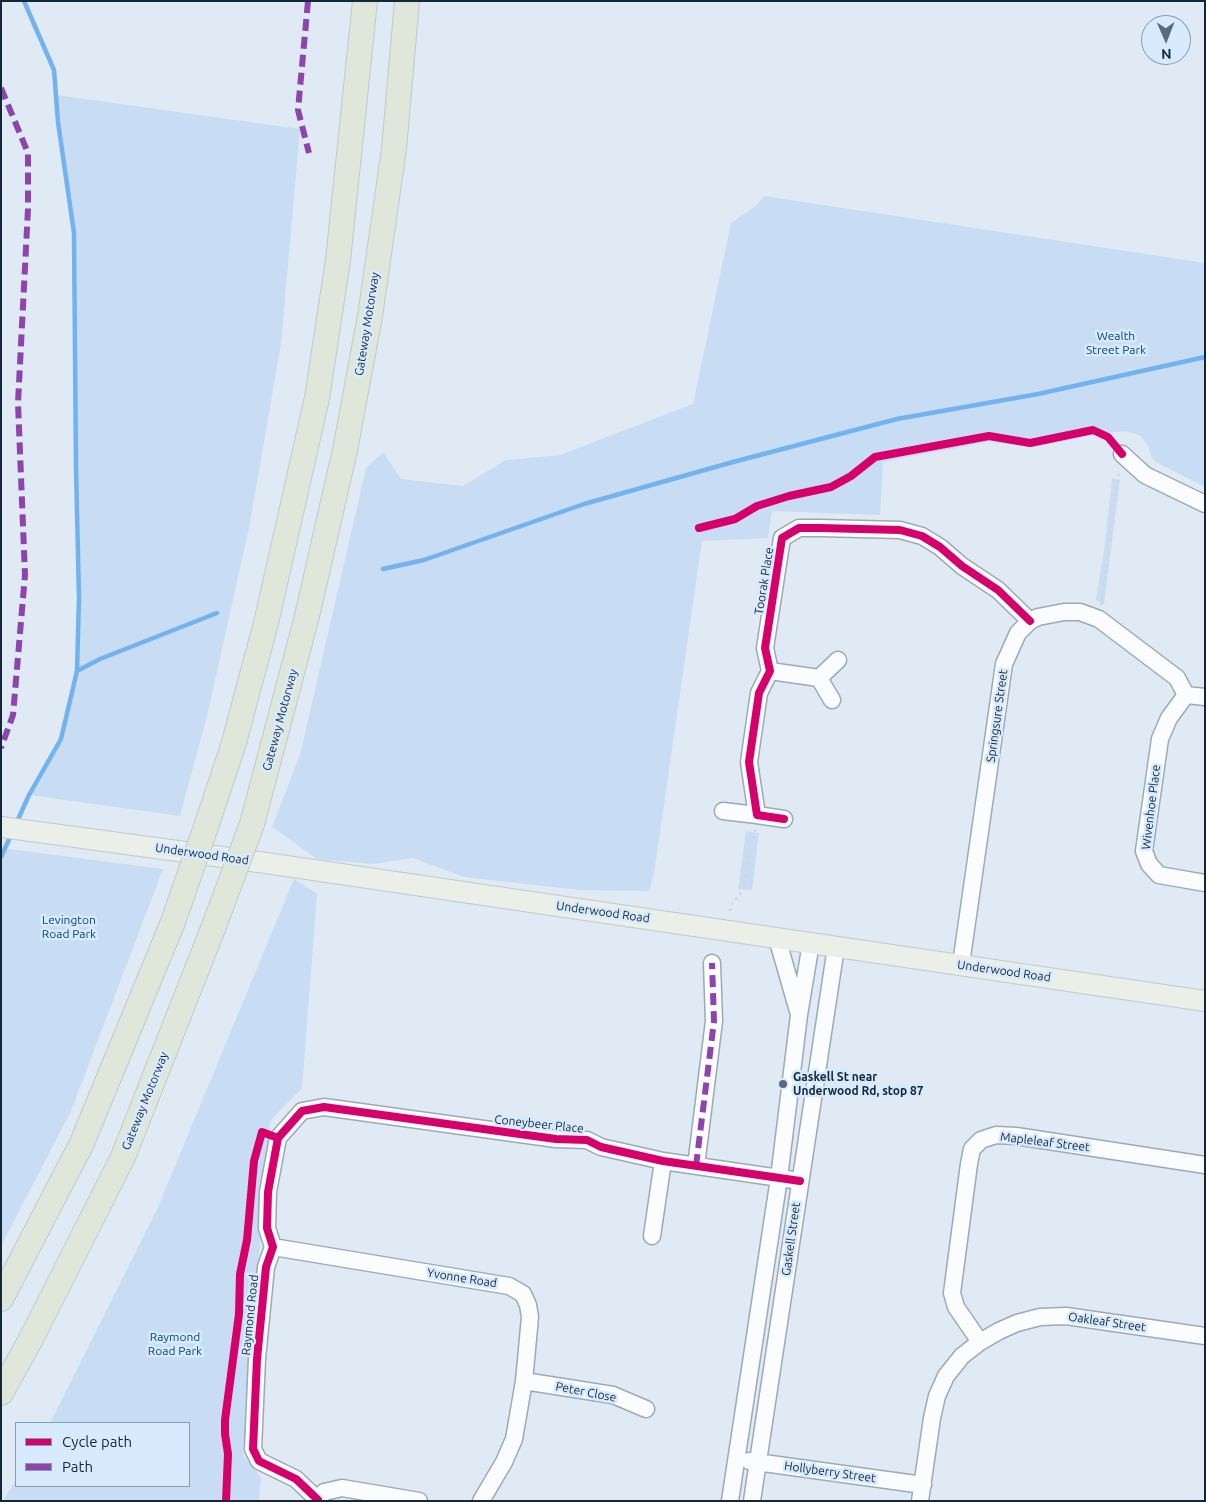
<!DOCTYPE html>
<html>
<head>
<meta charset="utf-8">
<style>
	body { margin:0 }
	#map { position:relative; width:1206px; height:1502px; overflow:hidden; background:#e0eaf5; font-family:Ubuntu,sans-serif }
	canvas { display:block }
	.frame { position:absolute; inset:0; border:2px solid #142739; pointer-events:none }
	.legend { position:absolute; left:15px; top:1422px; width:175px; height:65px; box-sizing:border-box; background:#d7eafe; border:1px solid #899caf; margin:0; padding:6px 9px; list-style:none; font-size:15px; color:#142739 }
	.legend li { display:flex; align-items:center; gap:10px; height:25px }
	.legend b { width:25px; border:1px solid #899caf }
	.north { position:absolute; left:1141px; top:15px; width:50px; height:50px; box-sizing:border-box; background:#d7eafe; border:1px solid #899caf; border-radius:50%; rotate:179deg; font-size:14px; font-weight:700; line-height:20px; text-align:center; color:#142739 }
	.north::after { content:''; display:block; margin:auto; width:18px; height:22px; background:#5b6b7b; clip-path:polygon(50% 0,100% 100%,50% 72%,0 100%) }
</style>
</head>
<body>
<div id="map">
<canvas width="1206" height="1502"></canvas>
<div class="frame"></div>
<ul class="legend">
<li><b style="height:6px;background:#d6006c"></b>Cycle path</li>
<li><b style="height:6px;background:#8e44ad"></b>Path</li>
</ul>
<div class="north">N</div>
</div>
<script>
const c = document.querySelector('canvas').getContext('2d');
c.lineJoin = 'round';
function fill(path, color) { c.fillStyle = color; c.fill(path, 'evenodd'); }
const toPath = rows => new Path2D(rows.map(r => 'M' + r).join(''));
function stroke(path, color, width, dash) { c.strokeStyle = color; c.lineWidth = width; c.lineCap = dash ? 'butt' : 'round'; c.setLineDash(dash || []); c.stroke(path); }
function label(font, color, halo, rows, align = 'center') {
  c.font = font + ' Ubuntu,sans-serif'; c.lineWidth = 5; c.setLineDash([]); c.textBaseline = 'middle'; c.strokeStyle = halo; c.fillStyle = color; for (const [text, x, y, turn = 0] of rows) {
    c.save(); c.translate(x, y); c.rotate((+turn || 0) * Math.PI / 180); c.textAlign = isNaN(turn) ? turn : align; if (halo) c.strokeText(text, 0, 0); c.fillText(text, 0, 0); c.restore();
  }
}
const green = toPath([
	[56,95,300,129,281,344,249,528,208,712,180,816,29,795,61,739,77,671,79,598,76,468,74,233,58,122],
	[764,196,1205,263,1205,487,1156,462,1151,456,1149,448,1141,436,1126,431,1096,434,1036,447,987,442,883,462,880,515,772,511,768,538,702,541,654,874,649,891,579,890,464,877,413,858,372,864,317,859,272,827,300,755,366,468,383,452,401,479,463,486,506,460,560,455,693,404,731,223,757,205],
	[1112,478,1120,480,1104,604,1096,600,1105,544],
	[746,831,759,833,752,890,738,889],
	[1,848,163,869,71,1111,1,1246],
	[294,879,317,894,302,1088,270,1121,243,1455,261,1477,259,1501,3,1501,16,1480,16,1486,189,1486,189,1423,50,1423,158,1207]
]);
const stream = toPath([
	[383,569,424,560,584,504,733,462,897,419,1038,394,1205,357],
	[77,671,100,659,217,613],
	[16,824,29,795,61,739,77,671,79,598,76,468,74,233,58,122,54,70,24,1],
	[1,857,12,833]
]);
const path = toPath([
	[1101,605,1119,471],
	[730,911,731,905,743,890,751,844,756,829]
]);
const minor = toPath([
	[1122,454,1145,475,1205,504],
	[770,671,819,678],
	[819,678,838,660],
	[819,678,832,700],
	[1186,695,1169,718,1160,739,1144,851,1149,864,1159,875,1205,883],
	[723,811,757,815],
	[784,819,757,815,749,762,759,693,770,671,765,648,782,538,799,528,820,528,900,530,922,536,940,547,962,566,998,590,1030,621],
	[777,938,798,1011],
	[961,964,1004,664,1018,633,1030,621,1038,617,1064,612,1080,612,1099,619,1177,678,1186,695,1205,697],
	[696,1166,714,1021,712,963],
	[652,1236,663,1161],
	[273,1247,509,1286,523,1294,528,1305,530,1317,524,1381,514,1439,504,1462,481,1501],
	[980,1342,956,1307,952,1293,969,1164,972,1149,981,1140,996,1135,1016,1136,1205,1165],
	[524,1381,613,1395,646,1409],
	[749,1461,923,1485],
	[318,1500,296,1479,259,1461,253,1449,257,1359,266,1267,273,1247,267,1228,268,1192,278,1138,302,1111,324,1107,556,1139,587,1140,601,1147,663,1161,800,1181],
	[317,1501,324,1492,342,1488,419,1501],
	[730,1501,779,1178,799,1015,811,943],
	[752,1501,836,947],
	[920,1501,932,1418,937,1396,946,1376,962,1356,980,1342,999,1331,1017,1323,1040,1317,1066,1316,1205,1336]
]);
const major = toPath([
	[1,827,266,863,1205,1001]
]);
const highway = toPath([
	[211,812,233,746,266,623,317,398,338,260,365,1],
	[252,824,307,616,345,450,370,316,394,149,407,1],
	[1,1299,82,1143,173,922],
	[1,1393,30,1341,123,1157,214,926]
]);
const highwayBridge = toPath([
	[173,922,211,812],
	[214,926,252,824]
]);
const quiet = toPath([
	[308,1,298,110,309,153],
	[1,88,28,153,28,209,18,403,25,575,13,715,1,748],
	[696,1166,714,1021,712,963]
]);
const cycleway = toPath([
	[699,528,735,519,757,506,789,496,831,487,851,476,875,457,989,436,1030,443,1093,430,1108,437,1122,454],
	[784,819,757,815,749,762,759,693,770,671,765,648,782,538,799,528,820,528,900,530,922,536,940,547,962,566,998,590,1030,621],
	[318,1500,296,1479,259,1461,253,1449,257,1359,266,1267,273,1247,267,1228,268,1192,278,1138,302,1111,324,1107,556,1139,587,1140,601,1147,663,1161,800,1181],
	[226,1501,228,1454,225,1434,225,1420,239,1314,240,1274,247,1240,254,1161,262,1132,278,1138]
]);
const markers = [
	[783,1084,5,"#5b6b7b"]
];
const streetNames = [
	["Gateway Motorway",367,324,-81],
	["Toorak Place",764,581,-81],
	["Springsure Street",997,716,-82],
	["Gateway Motorway",280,720,-75],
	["Wivenhoe Place",1151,807,-83],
	["Underwood Road",202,854,8],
	["Underwood Road",603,912,8],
	["Underwood Road",1004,971,8],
	["Gateway Motorway",145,1101,-68],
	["Coneybeer Place",539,1124,6],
	["Mapleleaf Street",1045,1142,7],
	["Gaskell Street",791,1239,-82],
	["Yvonne Road",462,1278,9],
	["Raymond Road",250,1315,-84],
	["Oakleaf Street",1107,1322,8],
	["Peter Close",586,1392,11],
	["Hollyberry Street",830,1472,8]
];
const parkNames = [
	["Wealth",1116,336],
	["Street Park",1116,350],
	["Levington",69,920],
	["Road Park",69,934],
	["Raymond",175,1337],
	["Road Park",175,1351]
];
const poiNames = [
	["Gaskell St near",793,1077],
	["Underwood Rd, stop 87",793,1091]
];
fill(green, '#c8ddf3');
stroke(stream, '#72b2ef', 4.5);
stroke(minor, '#9ca9b6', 19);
stroke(major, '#c0c8d0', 22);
stroke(highway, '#c0c8d0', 26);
stroke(path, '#d2d6da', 2.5, [2.5, 4]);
stroke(minor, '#fafcfe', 16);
stroke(major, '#eaf0e8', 20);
stroke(highway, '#dfe7da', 24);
stroke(highwayBridge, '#c0c8d0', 26, []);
stroke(highwayBridge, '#dfe7da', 24);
stroke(quiet, '#8e44ad', 6, [12, 6]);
stroke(cycleway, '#d6006c', 8);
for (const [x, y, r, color] of markers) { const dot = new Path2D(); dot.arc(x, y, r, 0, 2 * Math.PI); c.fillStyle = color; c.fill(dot); stroke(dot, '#d7eafe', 2); }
label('12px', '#142739', '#d7eafe', streetNames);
label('12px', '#024579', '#d7eafe', parkNames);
label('bold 12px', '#142739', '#d7eafe', poiNames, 'left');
</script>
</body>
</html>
